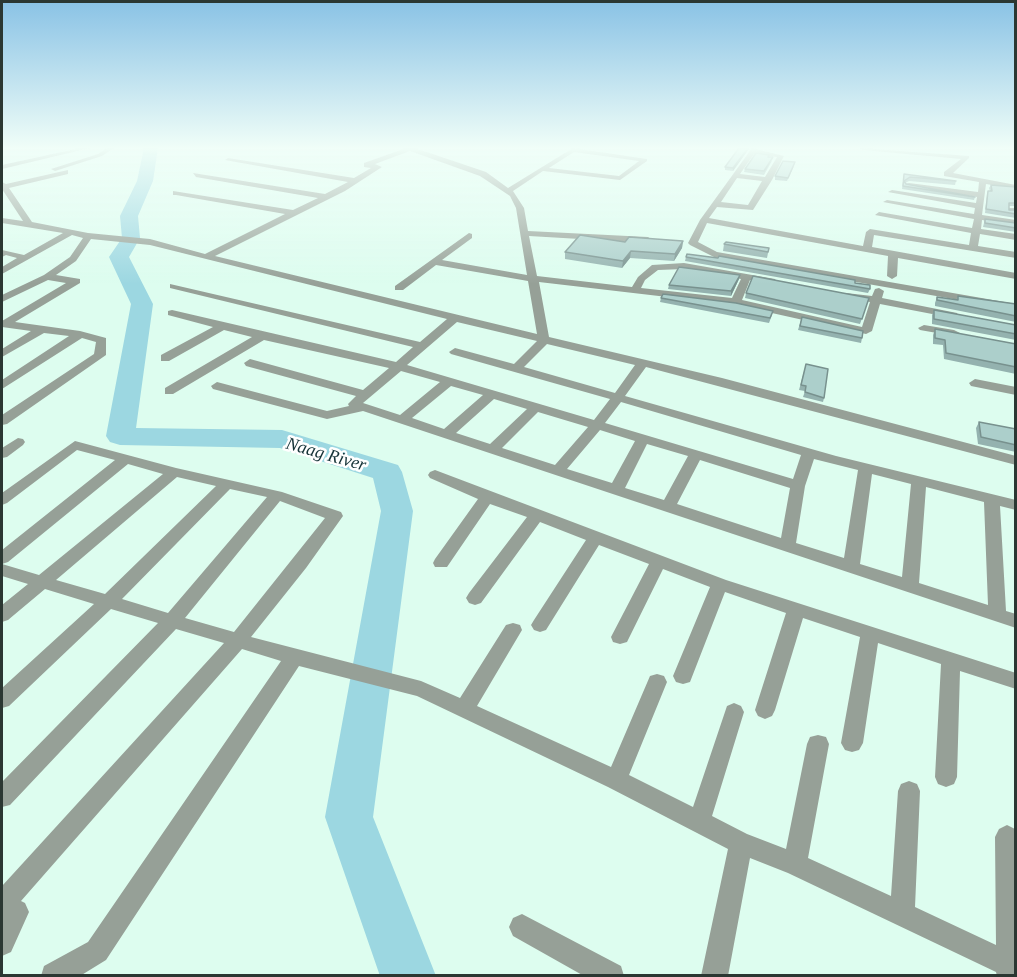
<!DOCTYPE html>
<html>
<head>
<meta charset="utf-8">
<style>
	body { margin:0 }
	#map { position:relative; width:1017px; height:977px; overflow:hidden; background:#ddfdef; font-family:Georgia,serif }
	canvas { display:block }
	.frame { position:absolute; inset:0; border:3px solid #2b3732; pointer-events:none }
</style>
</head>
<body>
<div id="map">
<canvas width="1017" height="977"></canvas>
<div class="frame"></div>
</div>
<script>
const c = document.querySelector('canvas').getContext('2d');
c.lineJoin = 'round';
const toPath = rows => new Path2D(rows.map(r => 'M' + r).join(''));
function fill(path, color) { c.fillStyle = color; c.fill(path, 'evenodd'); }
function stroke(path, color, width, dash) { c.strokeStyle = color; c.lineWidth = width; c.lineCap = dash ? 'butt' : 'round'; c.setLineDash(dash || []); c.stroke(path); }
function label(font, color, halo, rows, align = 'center') {
  c.font = font + ' Georgia,serif'; c.lineWidth = 5; c.setLineDash([]); c.textBaseline = 'middle'; c.strokeStyle = halo; c.fillStyle = color; for (const [text, x, y, turn = 0] of rows) {
    c.save(); c.translate(x, y); c.rotate((+turn || 0) * Math.PI / 180); c.textAlign = isNaN(turn) ? turn : align; if (halo) c.strokeText(text, 0, 0); c.fillText(text, 0, 0); c.restore();
  }
}
const river = toPath([
	[144,148,158,148,153,181,138,216,140,238,129,257,153,304,136,428,282,430,398,465,402,472,413,511,373,817,436,976,380,976,325,817,381,511,373,478,280,448,120,445,110,442,106,436,131,304,109,257,122,238,120,216,137,181,144,148]
]);
const minor = toPath([
	[80,148,90,148,2,169,2,165,80,148],
	[107,148,114,148,102,156,55,171,51,169,98,154,107,148],
	[406,148,415,148,486,172,508,188,573,148,647,159,647,161,620,180,543,171,513,191,524,208,528,231,648,237,652,240,648,243,529,236,537,276,632,287,638,277,652,265,684,263,775,279,776,281,771,284,750,280,742,300,862,327,870,302,846,297,846,293,872,296,875,289,879,288,884,291,882,298,957,313,958,315,953,318,880,304,872,331,866,334,736,305,539,282,549,337,722,378,1016,456,1016,465,646,367,625,396,836,456,1016,500,1016,510,1000,506,1006,611,1016,614,1016,628,363,411,327,419,213,389,211,386,217,382,327,411,349,406,348,404,356,396,246,366,244,363,250,359,363,390,389,368,264,340,173,394,165,394,165,388,252,337,224,330,169,361,161,361,161,355,213,327,168,315,168,311,172,310,396,362,413,347,170,288,170,284,420,342,447,319,150,245,91,239,76,261,56,275,80,279,80,283,15,322,80,331,106,338,106,355,7,424,2,425,2,415,94,354,96,342,82,338,2,389,2,380,69,336,44,333,2,357,2,349,31,331,2,327,2,321,66,283,48,280,2,302,2,295,44,275,70,257,83,238,72,235,2,274,2,267,17,258,6,255,2,257,2,250,24,255,63,233,2,223,2,218,23,221,2,189,2,182,6,184,68,170,68,174,9,188,32,222,88,233,150,239,205,254,285,214,176,195,173,195,173,191,293,210,318,198,196,177,193,173,325,194,348,182,225,160,228,158,354,178,371,168,364,167,364,163,406,148],
	[410,151,480,176,510,196,516,208,527,275,442,260,472,238,472,234,469,233,395,286,395,290,403,290,436,265,528,281,537,334,215,256,345,191,382,167,375,164,410,151],
	[574,152,639,161,619,176,549,168,574,152],
	[684,269,741,279,732,298,641,288,645,280,658,270,684,269],
	[457,322,537,341,514,364,455,348,449,352,451,354,610,399,594,420,407,365,457,322],
	[547,344,635,365,615,393,524,367,547,344],
	[401,371,440,382,400,415,363,403,401,371],
	[451,386,483,395,444,429,412,418,451,386],
	[494,399,527,409,490,444,456,433,494,399],
	[621,402,801,455,793,479,605,423,621,402],
	[538,412,588,427,555,465,502,448,538,412],
	[600,430,635,441,612,483,567,469,600,430],
	[647,444,688,456,664,500,625,488,647,444],
	[814,459,858,470,844,558,796,543,805,486,814,459],
	[700,460,790,488,781,538,677,504,700,460],
	[872,474,911,484,902,577,860,564,872,474],
	[926,487,984,502,988,605,919,583,926,487],
	[752,148,784,156,772,180,753,210,717,207,709,218,863,246,866,232,870,229,969,245,971,233,875,215,879,212,972,228,974,219,883,202,887,200,974,214,975,208,888,192,892,190,976,203,977,197,905,185,909,183,978,192,979,182,944,176,944,172,961,159,863,150,860,148,969,156,969,158,953,173,1016,185,1016,189,986,184,982,215,1016,220,1016,225,982,220,981,229,1016,234,1016,240,980,234,978,246,1016,252,1016,258,874,235,872,247,1016,273,1016,279,898,258,897,276,892,279,887,276,888,256,707,223,698,242,717,252,1016,304,1016,310,714,257,690,245,688,243,700,220,752,148],
	[754,154,777,157,765,177,740,174,754,154],
	[737,178,762,181,748,205,721,202,737,178],
	[1009,208,1016,208,1016,212,1009,212,1009,208],
	[924,325,954,330,960,333,954,336,920,330,918,328,924,325],
	[975,379,1016,387,1016,395,971,386,969,383,975,379],
	[18,438,23,439,25,442,23,445,7,457,2,458,2,448,18,438],
	[75,441,176,468,282,492,341,512,343,516,306,568,251,637,421,681,460,698,506,625,513,623,520,625,522,630,477,706,611,767,650,676,657,674,664,676,667,682,629,775,693,807,727,706,734,703,741,706,744,712,712,816,747,834,786,849,807,744,810,737,818,735,826,737,829,744,808,858,891,896,898,791,901,784,909,781,917,784,920,791,915,907,996,945,995,837,999,829,1007,825,1015,829,1016,976,997,976,996,972,788,873,750,858,728,976,701,976,728,849,608,787,417,696,299,666,106,960,80,976,41,976,44,966,88,942,281,661,242,649,21,901,25,903,29,912,11,952,2,956,2,886,224,643,176,629,10,805,2,807,2,782,158,623,111,609,9,706,2,708,2,688,94,604,45,589,8,620,2,622,2,605,28,584,2,576,2,564,39,575,163,474,128,464,8,562,2,564,2,550,115,460,77,450,7,503,2,505,2,493,75,441],
	[177,477,216,486,105,594,56,580,177,477],
	[230,489,267,497,168,613,122,599,230,489],
	[280,501,325,518,234,632,185,618,280,501],
	[435,470,726,580,1016,673,1016,689,960,671,957,777,954,784,946,787,938,784,935,777,941,664,878,643,863,743,859,750,852,752,845,750,841,743,860,637,803,618,775,710,772,716,765,719,758,716,755,710,786,613,725,592,690,682,683,684,676,682,673,676,710,587,663,569,627,642,620,644,613,642,611,637,649,564,599,545,546,630,540,632,534,630,531,625,534,620,586,540,540,522,481,603,475,605,469,603,466,598,469,593,527,517,490,504,447,567,435,567,433,563,435,559,478,499,430,478,428,475,430,472,435,470],
	[522,914,621,966,624,976,584,976,513,936,509,927,513,918,522,914]
]);
const wall = toPath([
	[739,148,749,148,733,171,725,170,725,167],
	[772,161,764,175,744,172,745,169],
	[794,166,787,181,775,180,775,176],
	[904,174,956,181,955,185,909,181,905,183,975,197,974,200,902,189],
	[991,185,1016,187,1016,206,1009,206,1009,210,1016,210,1016,218,985,213,987,194,988,191,990,191,989,188],
	[985,219,1016,223,1016,232,983,227],
	[683,241,682,248,674,261,630,258,622,268,565,259,565,252,625,242],
	[724,244,769,248,767,258,723,251],
	[686,257,855,283,870,289,868,293,685,261],
	[740,275,739,279,731,296,668,289,669,285],
	[746,293,869,298,860,324,745,298],
	[958,296,1016,304,1016,322,935,306,935,303,937,297,956,300],
	[661,298,772,315,769,323,660,302],
	[934,310,1016,325,1016,340,932,324,932,315],
	[802,317,862,338,861,343,798,330],
	[935,329,1016,344,1016,374,944,359,943,345,933,344,933,335],
	[806,364,824,398,823,402,803,397,805,391,799,390],
	[979,422,1016,429,1016,452,978,444,976,428]
]);
const shadedWall = toPath([
	[748,148,749,148,749,149,733,171,733,168],
	[683,241,682,248,674,261,675,254],
	[631,251,630,258,622,268,623,261],
	[740,275,739,279,731,296,731,291]
]);
const building = toPath([
	[739,148,748,148,733,168,725,167,739,148],
	[756,153,769,155,768,157,773,157,764,171,745,169,756,153],
	[783,161,795,162,788,178,775,176,783,161],
	[904,174,956,181,910,177,904,181,906,184,975,197,903,186,904,174],
	[991,185,1016,187,1016,203,1009,203,1009,210,1016,210,1016,214,986,209,988,191,992,191,991,185],
	[985,219,1016,223,1016,228,985,223,985,219],
	[580,235,625,242,629,237,683,241,675,254,631,251,623,261,565,252,580,235],
	[726,242,769,248,768,252,724,244,726,242],
	[687,254,718,258,719,256,855,280,855,283,870,285,870,289,686,257,687,254],
	[679,267,740,275,731,291,669,285,679,267],
	[753,276,869,298,862,319,746,293,753,276],
	[663,294,736,303,773,311,770,318,661,298,663,294],
	[958,296,1016,304,1016,316,937,300,937,297,958,300,958,296],
	[934,310,1016,325,1016,334,934,319,934,310],
	[802,317,863,331,862,338,800,326,802,317],
	[935,329,1016,344,1016,367,946,353,945,340,935,338,935,329],
	[806,364,828,369,824,398,805,392,806,386,801,385,806,364],
	[979,422,1016,429,1016,445,981,437,979,422]
]);
const waterNames = [
	["Naag River",326,455,16]
];
fill(river, '#9cd7e1');
fill(minor, '#96a097');
fill(wall, '#94b2af');
fill(shadedWall, '#78918e');
fill(building, '#accfcb');
stroke(building, '#78918e', 1.5);
const sky = c.createLinearGradient(0, 0, 0, 284);
sky.addColorStop(0, '#89c2e5');
sky.addColorStop(0.52, '#f0fef8');
sky.addColorStop(1, '#f0fef800');
c.fillStyle = sky;
c.fillRect(0, 0, 1017, 284);
label('italic 18px', '#163338', '#fff', waterNames);
</script>
</body>
</html>
